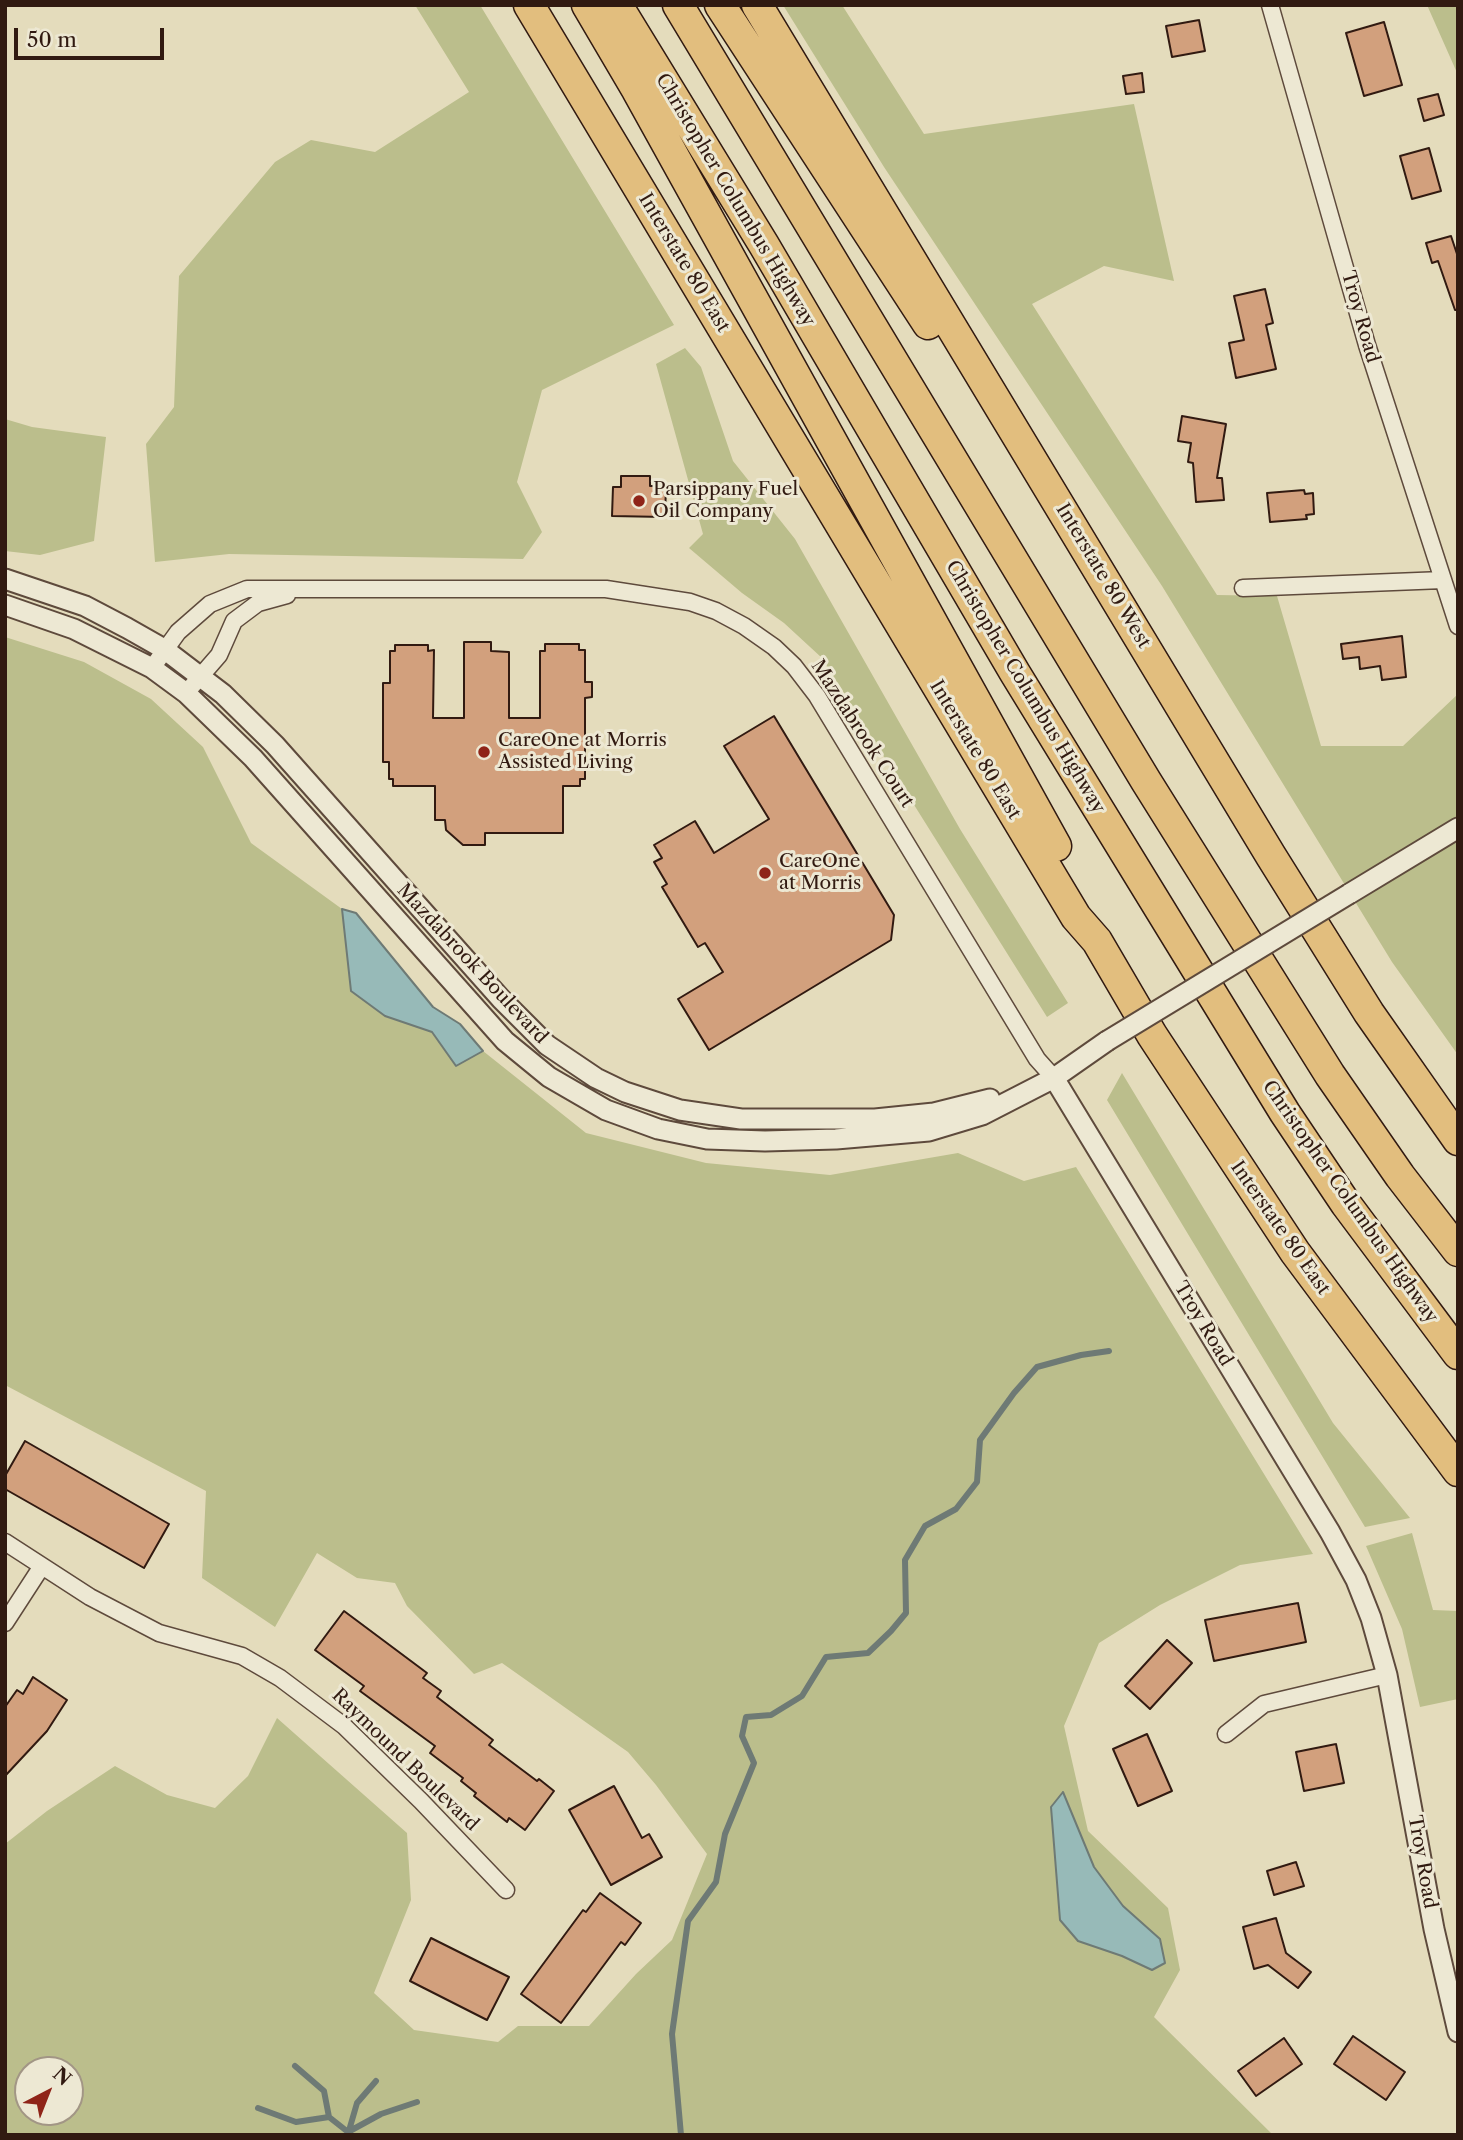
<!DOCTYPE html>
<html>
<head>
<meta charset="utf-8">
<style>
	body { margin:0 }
	#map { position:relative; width:1463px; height:2140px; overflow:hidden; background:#e4dcbc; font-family:"Libre Caslon Text",serif }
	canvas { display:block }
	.frame { position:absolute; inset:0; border:7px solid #311a11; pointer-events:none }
	.north { position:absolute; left:14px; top:2056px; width:70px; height:70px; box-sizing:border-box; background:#ede8d3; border:2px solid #a29685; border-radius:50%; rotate:42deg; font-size:19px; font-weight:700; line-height:28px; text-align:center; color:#311a11 }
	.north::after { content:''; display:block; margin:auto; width:24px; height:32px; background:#8f2418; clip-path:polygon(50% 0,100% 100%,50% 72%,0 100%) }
	.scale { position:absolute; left:14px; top:28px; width:150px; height:32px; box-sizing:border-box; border:4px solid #311a11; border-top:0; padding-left:9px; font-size:21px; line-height:24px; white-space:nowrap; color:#311a11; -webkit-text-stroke:5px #ede8d3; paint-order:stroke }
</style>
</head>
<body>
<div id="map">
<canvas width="1463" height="2140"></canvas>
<div class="frame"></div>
<div class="north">N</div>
<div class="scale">50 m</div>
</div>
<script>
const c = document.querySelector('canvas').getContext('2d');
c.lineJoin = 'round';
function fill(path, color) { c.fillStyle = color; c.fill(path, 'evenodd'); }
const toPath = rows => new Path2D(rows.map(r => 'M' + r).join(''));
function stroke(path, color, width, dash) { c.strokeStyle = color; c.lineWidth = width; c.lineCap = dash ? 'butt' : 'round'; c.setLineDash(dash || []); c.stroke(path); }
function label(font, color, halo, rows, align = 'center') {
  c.font = font + ' "Libre Caslon Text",serif'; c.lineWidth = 6; c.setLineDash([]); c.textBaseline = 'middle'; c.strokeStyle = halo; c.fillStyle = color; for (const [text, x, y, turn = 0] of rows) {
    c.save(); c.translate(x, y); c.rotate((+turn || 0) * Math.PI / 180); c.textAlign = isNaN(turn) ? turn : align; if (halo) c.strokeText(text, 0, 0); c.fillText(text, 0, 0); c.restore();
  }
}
const green = toPath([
	[415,5,480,5,674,325,542,390,517,482,542,532,523,559,229,554,155,562,146,444,174,407,179,276,275,162,311,140,375,152,469,92],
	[783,5,842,5,924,134,1134,104,1174,281,1104,266,1032,304,1217,595,1277,596,1321,746,1403,746,1458,694,1458,1055,1392,962,1162,586,884,167],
	[1427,5,1458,5,1458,75],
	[685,348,701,367,733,461,795,539,960,829,1068,1003,1047,1017,822,658,784,623,742,593,689,548,703,534,656,364],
	[5,419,32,427,106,437,94,541,40,555,5,551],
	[5,637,84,662,151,699,203,747,251,843,342,909,351,991,385,1016,432,1032,456,1066,483,1051,586,1133,706,1163,830,1175,958,1153,1024,1181,1076,1167,1313,1554,1240,1565,1160,1605,1099,1643,1064,1726,1088,1831,1168,1908,1180,1970,1154,2017,1273,2135,5,2135,5,1844,47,1811,115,1766,167,1795,215,1808,248,1776,277,1718,407,1833,411,1900,374,1993,414,2030,498,2042,518,2026,589,2026,636,1974,672,1940,707,1854,656,1785,628,1752,502,1663,474,1674,407,1606,395,1583,357,1578,317,1553,275,1627,202,1578,206,1491,5,1385],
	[28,2070,70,2070,70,2112,28,2112],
	[1122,1073,1333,1423,1410,1518,1365,1527,1107,1100],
	[1412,1533,1433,1610,1458,1611,1458,1699,1420,1707,1402,1629,1366,1546]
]);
const water = toPath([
	[342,909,356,913,433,1007,460,1024,483,1051,456,1066,432,1032,385,1016,351,991,342,909],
	[1063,1792,1094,1867,1123,1906,1160,1939,1165,1963,1152,1970,1122,1956,1078,1941,1060,1920,1051,1807,1063,1792]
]);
const stream = toPath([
	[295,2066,324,2091,329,2117,348,2132],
	[258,2108,296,2122,329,2117],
	[348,2132,381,2114,417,2102],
	[348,2134,357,2103,376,2081],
	[681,2135,672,2034,688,1921,716,1882,725,1834,754,1763,742,1736,746,1717,771,1715,802,1696,826,1657,868,1653,891,1631,906,1613,905,1560,925,1526,956,1509,977,1482,980,1440,1014,1393,1037,1367,1081,1355,1109,1351]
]);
const building = toPath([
	[1199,20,1205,51,1172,57,1166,26,1199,20],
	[1384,22,1402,85,1364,96,1346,33,1384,22],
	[1142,73,1144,92,1126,94,1123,76,1142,73],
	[1438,94,1444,115,1424,121,1418,99,1438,94],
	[1429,148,1441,191,1412,199,1400,156,1429,148],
	[1451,236,1458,257,1458,310,1455,310,1438,261,1432,263,1426,243,1451,236],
	[1265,289,1273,323,1266,325,1276,369,1236,378,1229,343,1244,340,1234,296,1265,289],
	[1182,416,1226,424,1217,478,1222,478,1224,500,1196,502,1193,463,1188,462,1191,443,1178,441,1182,416],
	[621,476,650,476,650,486,666,486,665,517,612,516,613,487,621,487,621,476],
	[1304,490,1305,494,1313,493,1314,514,1306,515,1307,519,1270,522,1267,493,1304,490],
	[1402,636,1406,677,1382,680,1380,666,1360,669,1359,657,1343,659,1341,644,1402,636],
	[464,642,491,642,491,651,509,652,509,718,540,718,540,651,545,651,545,644,579,644,579,650,585,650,585,682,592,682,592,697,585,698,585,779,580,779,580,786,563,786,563,833,485,833,485,845,463,845,446,830,445,820,435,820,435,786,393,786,393,779,389,779,389,762,383,762,383,683,390,683,390,651,395,651,395,645,428,645,428,651,434,650,433,718,464,718,464,642],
	[774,716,894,915,891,940,709,1050,678,999,723,972,705,943,698,947,662,887,667,884,654,862,662,858,654,845,695,821,714,853,769,819,724,746,774,716],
	[25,1441,169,1524,144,1568,5,1489,5,1476,25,1441],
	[1298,1603,1306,1642,1214,1661,1205,1620,1298,1603],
	[344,1611,427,1673,423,1678,441,1691,437,1697,493,1740,489,1745,537,1781,539,1779,554,1791,525,1830,509,1818,507,1822,474,1796,476,1793,461,1781,463,1778,430,1753,435,1746,360,1691,364,1686,315,1650,344,1611],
	[1167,1640,1192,1663,1150,1709,1125,1686,1167,1640],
	[33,1677,67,1700,47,1731,5,1776,5,1707,17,1690,23,1694,33,1677],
	[1147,1734,1172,1791,1138,1806,1113,1749,1147,1734],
	[1336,1744,1344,1783,1304,1791,1296,1752,1336,1744],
	[614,1786,642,1838,649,1834,662,1857,611,1885,569,1810,614,1786],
	[1296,1862,1304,1886,1274,1895,1267,1871,1296,1862],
	[600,1893,641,1923,625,1945,621,1942,561,2023,521,1994,583,1910,586,1912,600,1893],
	[1276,1918,1286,1953,1311,1972,1298,1988,1268,1965,1254,1969,1243,1927,1276,1918],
	[431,1938,509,1977,487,2020,410,1981,431,1938],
	[1353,2036,1405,2072,1386,2100,1334,2064,1353,2036],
	[1284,2038,1302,2064,1256,2096,1238,2071,1284,2038]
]);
const minor = toPath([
	[1270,5,1367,345,1458,626],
	[1243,588,1443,580],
	[152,668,178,632,210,604,247,589,606,589,690,602,716,611,744,626,774,647,794,666,817,696,1037,1059,1054,1078],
	[186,693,219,655,234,621,258,603,287,595],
	[5,1542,90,1597,159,1633,242,1656,280,1678,344,1726,421,1801,506,1890],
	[5,1623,42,1566],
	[1226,1734,1264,1704,1387,1675]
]);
const tertiary = toPath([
	[5,579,85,606,127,628,164,649,223,694,275,745,501,999,547,1045,596,1078,625,1092,680,1110,741,1119,875,1119,934,1113,990,1099],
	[5,605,74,629,152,668,186,693,253,758,505,1041,549,1077,606,1110,658,1129,707,1139,765,1141,836,1139,929,1131,982,1115,1054,1078,1107,1041],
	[1349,894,1458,828],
	[1054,1078,1330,1532,1356,1580,1371,1618,1387,1675,1434,1929,1458,2032]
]);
const motorway = toPath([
	[529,5,1076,917,1097,941,1152,1035,1295,1252,1458,1471],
	[587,5,637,90,1056,846],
	[617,5,764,245,1015,673,1285,1113,1346,1204,1458,1354],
	[678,5,1146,781,1330,1075,1400,1176,1458,1251],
	[720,5,928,324],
	[757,5,1271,856,1369,1013,1458,1140]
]);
const tertiaryBridge = toPath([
	[1107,1041,1349,894]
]);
const markers = [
	[639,501,7,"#8f2418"],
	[484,752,7,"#8f2418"],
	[765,873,7,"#8f2418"]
];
const streetNames = [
	["Christopher Columbus Highway",735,200,59],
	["Interstate 80 East",684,263,59],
	["Troy Road",1360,317,74],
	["Interstate 80 West",1103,576,59],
	["Christopher Columbus Highway",1025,687,59],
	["Mazdabrook Court",862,734,57],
	["Interstate 80 East",975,750,59],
	["Mazdabrook Boulevard",472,964,47],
	["Christopher Columbus Highway",1350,1202,55],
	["Interstate 80 East",1280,1228,55],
	["Troy Road",1203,1324,59],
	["Raymound Boulevard",405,1760,44],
	["Troy Road",1422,1862,80]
];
const poiNames = [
	["Parsippany Fuel",653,490],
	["Oil Company",653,512],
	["CareOne at Morris",498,741],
	["Assisted Living",498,763],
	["CareOne",779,862],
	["at Morris",779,884]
];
fill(green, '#bbbe8c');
fill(water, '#97bab8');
stroke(water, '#6e7a75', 2);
stroke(stream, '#6e7a75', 6);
fill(building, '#d2a07d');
stroke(building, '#311a11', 2);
stroke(minor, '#5e4a3c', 19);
stroke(tertiary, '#5e4a3c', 23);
stroke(motorway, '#311a11', 33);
stroke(minor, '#ede8d3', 16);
stroke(tertiary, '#ede8d3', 19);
stroke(motorway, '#e2be7e', 30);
stroke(tertiaryBridge, '#5e4a3c', 23, []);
stroke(tertiaryBridge, '#ede8d3', 19);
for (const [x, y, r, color] of markers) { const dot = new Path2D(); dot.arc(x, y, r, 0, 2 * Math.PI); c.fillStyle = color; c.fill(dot); stroke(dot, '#ede8d3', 2.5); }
label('19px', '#311a11', '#ede8d3', streetNames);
label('19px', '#311a11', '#ede8d3', poiNames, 'left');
</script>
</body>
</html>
